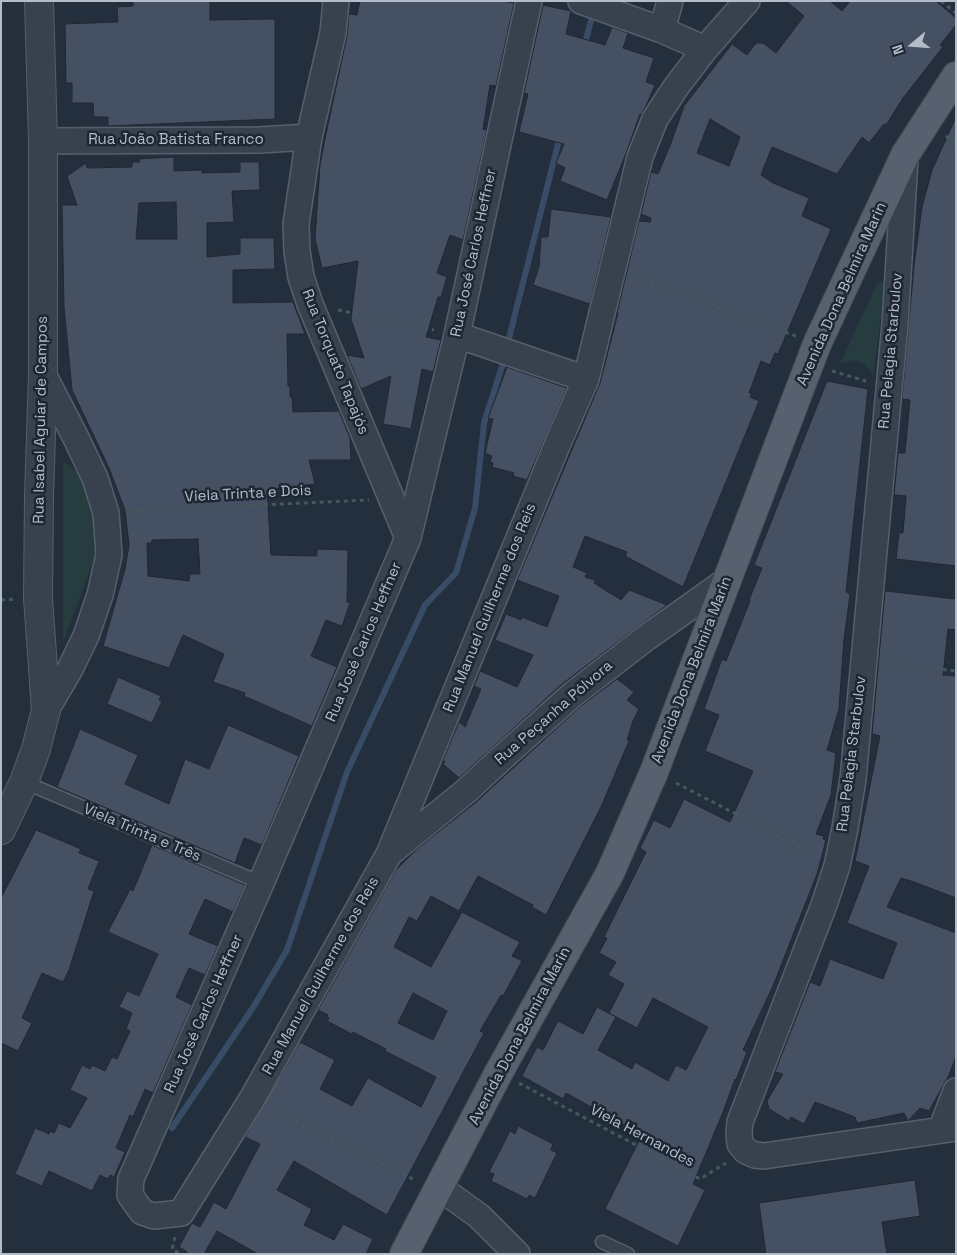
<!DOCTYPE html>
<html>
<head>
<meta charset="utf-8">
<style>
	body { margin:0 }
	#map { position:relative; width:957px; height:1255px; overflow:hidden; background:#242f3e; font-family:"Space Grotesk",sans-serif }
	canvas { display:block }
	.frame { position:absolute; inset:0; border:2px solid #b4bcc9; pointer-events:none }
	.north { position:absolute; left:887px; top:20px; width:50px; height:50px; -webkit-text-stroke:4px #1d2633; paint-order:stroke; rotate:252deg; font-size:14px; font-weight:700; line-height:20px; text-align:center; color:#b4bcc9 }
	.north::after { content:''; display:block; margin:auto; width:18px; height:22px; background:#b4bcc9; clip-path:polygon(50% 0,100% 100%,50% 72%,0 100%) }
</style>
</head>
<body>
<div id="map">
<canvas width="957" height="1255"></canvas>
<div class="frame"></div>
<div class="north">N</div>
</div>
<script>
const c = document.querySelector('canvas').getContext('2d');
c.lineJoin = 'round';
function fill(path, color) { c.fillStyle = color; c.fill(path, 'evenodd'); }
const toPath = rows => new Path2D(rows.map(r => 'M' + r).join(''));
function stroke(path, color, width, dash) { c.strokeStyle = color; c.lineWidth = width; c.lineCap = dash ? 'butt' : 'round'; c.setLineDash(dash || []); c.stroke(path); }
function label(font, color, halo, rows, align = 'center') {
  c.font = font + ' "Space Grotesk",sans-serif'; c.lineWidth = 5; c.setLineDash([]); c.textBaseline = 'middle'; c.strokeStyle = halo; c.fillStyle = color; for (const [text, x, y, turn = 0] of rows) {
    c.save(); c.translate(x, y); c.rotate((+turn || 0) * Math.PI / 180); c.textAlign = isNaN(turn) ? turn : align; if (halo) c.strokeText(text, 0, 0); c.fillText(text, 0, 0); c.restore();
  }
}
const green = toPath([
	[878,282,885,283,873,377,870,370,864,364,855,360,840,363],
	[63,461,115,502,63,643]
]);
const stream = toPath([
	[584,47,593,13],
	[507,346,560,136],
	[172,1128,254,1006,287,950,347,772,425,605,456,573,475,508,484,423,504,360]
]);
const building = toPath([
	[133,1,210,1,210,20,275,19,275,119,108,126,108,117,94,117,93,103,72,103,72,83,66,83,65,24,118,22,117,7,133,6,133,1],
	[360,1,501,1,514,3,496,86,490,85,483,129,487,130,463,240,450,235,437,273,447,277,441,297,438,297,426,337,441,340,433,372,422,369,411,429,383,424,391,376,361,389,347,355,364,358,351,319,358,261,322,268,315,239,320,165,326,134,347,36,349,14,357,15,360,1],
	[786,1,830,1,842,11,850,1,936,1,956,18,956,25,940,45,943,47,903,98,886,125,884,124,869,143,862,137,837,174,772,147,761,175,773,183,809,198,802,216,831,229,778,354,775,353,770,365,761,361,749,393,752,393,750,397,759,401,683,587,625,556,627,552,585,536,573,567,587,573,585,577,595,580,594,583,621,600,629,590,667,605,562,684,459,778,443,764,445,762,443,760,459,722,465,727,481,689,474,686,480,671,517,687,533,655,495,640,506,614,521,620,522,617,547,627,559,596,517,580,600,383,618,313,617,313,639,221,650,222,651,218,641,214,651,172,658,174,671,143,684,106,732,44,747,55,756,43,763,43,776,53,804,16,786,1],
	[710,119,740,137,729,166,697,153,710,119],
	[543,5,571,11,566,34,605,45,612,27,628,33,623,48,654,58,646,82,655,85,646,106,641,115,640,114,625,156,607,200,560,181,565,168,556,163,564,144,519,132,528,94,524,93,543,5],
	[956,117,956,566,896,559,899,533,903,533,906,496,894,495,898,453,905,453,907,431,910,400,902,399,914,266,922,207,932,170,956,117],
	[174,157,174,171,202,170,202,173,240,172,240,162,259,162,260,190,232,191,234,222,207,223,207,257,240,254,240,238,274,238,275,269,233,270,233,303,293,302,305,334,287,334,288,386,290,386,290,397,292,397,293,412,339,411,350,438,351,460,309,460,315,484,267,490,271,555,317,556,317,549,348,550,347,602,350,603,342,626,326,620,311,656,337,667,312,726,244,696,245,693,213,682,224,654,183,635,169,668,103,646,125,569,129,545,125,510,109,468,72,390,64,307,62,205,77,205,67,176,86,163,87,168,132,167,132,162,140,162,139,159,174,157],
	[176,202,177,239,136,239,139,203,176,202],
	[198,539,200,574,190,574,189,581,148,576,147,543,151,543,152,540,198,539],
	[551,209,611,217,590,304,533,285,539,267,541,237,548,237,551,209],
	[507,367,567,388,527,480,513,476,514,473,492,467,493,463,490,462,492,456,485,453,493,419,488,418,507,367],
	[827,381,868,389,846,592,850,594,844,639,839,709,827,750,836,753,831,795,816,834,824,836,823,839,826,840,817,874,773,986,743,1050,747,1052,736,1080,735,1079,723,1112,693,1184,705,1190,678,1246,605,1209,642,1135,566,1093,563,1099,522,1076,537,1047,543,1050,558,1021,583,1034,597,1007,616,1017,598,1050,632,1069,635,1062,668,1081,676,1065,686,1070,708,1027,653,998,637,1028,609,1013,624,984,608,975,616,962,599,953,607,938,604,937,646,852,640,848,654,820,670,828,684,799,730,822,753,771,705,751,719,715,704,709,722,659,726,661,750,601,749,600,762,568,754,565,827,381],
	[885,591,956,599,956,630,948,629,943,675,956,676,956,898,914,882,901,878,887,907,956,933,956,1056,949,1075,929,1111,920,1108,908,1121,904,1113,857,1123,855,1117,815,1102,804,1124,791,1117,789,1121,769,1109,767,1101,783,1074,775,1072,810,982,820,986,830,959,883,979,897,943,847,923,869,866,855,861,880,736,872,734,885,591],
	[118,677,161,696,159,700,162,701,152,723,107,704,118,677],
	[617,679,634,692,627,700,639,709,633,721,627,740,629,741,601,807,546,915,532,907,533,905,478,876,459,911,431,896,417,921,409,917,394,947,431,967,462,912,520,942,512,956,522,961,503,996,501,995,480,1031,484,1033,387,1215,294,1161,277,1190,312,1209,304,1225,334,1240,343,1224,373,1239,366,1254,258,1254,217,1231,204,1254,186,1254,187,1252,179,1247,192,1223,200,1227,214,1202,226,1209,260,1144,245,1137,300,1042,335,1060,320,1089,352,1106,368,1078,421,1107,436,1077,385,1051,386,1049,353,1032,352,1034,327,1021,329,1018,327,1017,328,1015,318,1010,396,870,417,849,475,803,581,706,617,679],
	[413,993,447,1011,433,1040,398,1023,413,993],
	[228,725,299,756,262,845,244,838,235,863,57,787,80,729,138,755,125,784,169,804,185,759,209,769,228,725],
	[36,830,81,849,79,853,99,861,88,889,94,891,69,970,63,982,42,973,22,1018,32,1023,18,1051,1,1043,1,898,36,830],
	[152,845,245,885,233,912,205,899,189,934,218,946,205,975,189,968,176,997,192,1005,153,1093,145,1089,133,1117,130,1115,116,1148,125,1152,114,1177,110,1175,108,1179,100,1175,92,1191,49,1171,42,1186,15,1174,35,1128,49,1134,50,1131,54,1133,59,1123,70,1128,87,1098,70,1090,82,1065,90,1069,92,1065,105,1071,112,1057,117,1059,130,1031,126,1029,132,1013,119,1007,127,991,139,996,158,954,108,932,130,889,133,891,152,845],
	[518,1126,553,1144,551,1150,557,1153,535,1198,529,1195,527,1199,491,1181,494,1174,489,1172,510,1131,515,1134,518,1126],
	[915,1180,920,1216,882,1222,887,1254,766,1254,759,1203,915,1180]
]);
const path = toPath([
	[941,1,956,13],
	[946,136,956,144],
	[635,276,796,336],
	[338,310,434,330],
	[832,371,866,381],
	[128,511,369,500],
	[1,600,15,599],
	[887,663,956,671],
	[676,783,817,856],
	[519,1083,700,1179,726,1163],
	[273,1110,415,1180],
	[175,1237,172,1249,180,1254]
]);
const service = toPath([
	[24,782,261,883],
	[602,1242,628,1254]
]);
const minor = toPath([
	[336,1,333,33,309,137,296,224,297,251,301,277,310,304,408,538],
	[529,1,457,335,408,538,261,883,131,1179,130,1195,142,1212,154,1216,181,1213,252,1099,389,854,558,443,586,379,640,157,655,119,676,87,705,49,662,30,670,1],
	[581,1,662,30],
	[705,49,747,1],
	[43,141,259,140,309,137],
	[905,160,895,324,853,779,845,828,837,866,824,905,740,1122,739,1133,740,1144,746,1151,755,1155,764,1156,956,1128],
	[457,335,586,379],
	[43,374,76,438,95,478,106,513,109,555,100,595,86,636,70,669,46,710],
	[391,852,465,792,504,756,572,695,646,638,726,581],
	[941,1130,956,1091],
	[440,1188,479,1216,517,1254]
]);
const tertiary = toPath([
	[1,830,24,782,36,749,46,710,38,598,39,496,43,374,43,141,39,1]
]);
const primary = toPath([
	[404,1254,499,1072,610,873,654,772,817,344,905,155,956,76]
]);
const streetNames = [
	["Rua João Batista Franco",176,140],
	["Rua José Carlos Heffner",474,253,-78],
	["Avenida Dona Belmira Marin",842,294,-66],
	["Rua Pelagia Starbulov",891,351,-85],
	["Rua Torquato Tapajós",335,362,68],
	["Rua Isabel Aguiar de Campos",41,420,-89],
	["Viela Trinta e Dois",248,494,-3],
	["Rua Manuel Guilherme dos Reis",490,608,-68],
	["Rua José Carlos Heffner",364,642,-67],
	["Avenida Dona Belmira Marin",692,670,-69],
	["Rua Peçanha Pólvora",554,713,-41],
	["Rua Pelagia Starbulov",852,754,-83],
	["Viela Trinta e Três",142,833,23],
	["Rua Manuel Guilherme dos Reis",321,976,-61],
	["Rua José Carlos Heffner",204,1014,-66],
	["Avenida Dona Belmira Marin",520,1036,-62],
	["Viela Hernandes",642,1136,28]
];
fill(green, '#263c3f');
stroke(stream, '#394c67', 6);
fill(building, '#455162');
stroke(building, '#1f2835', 1);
stroke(service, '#565f6c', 15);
stroke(minor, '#565f6c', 28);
stroke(tertiary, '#565f6c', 30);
stroke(primary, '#414a57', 30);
stroke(path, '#44595c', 3, [4, 4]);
stroke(service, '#38414e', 12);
stroke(minor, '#38414e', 25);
stroke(tertiary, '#38414e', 28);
stroke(primary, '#56606e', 28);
label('15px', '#b4bcc9', '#1d2633', streetNames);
</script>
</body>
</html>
